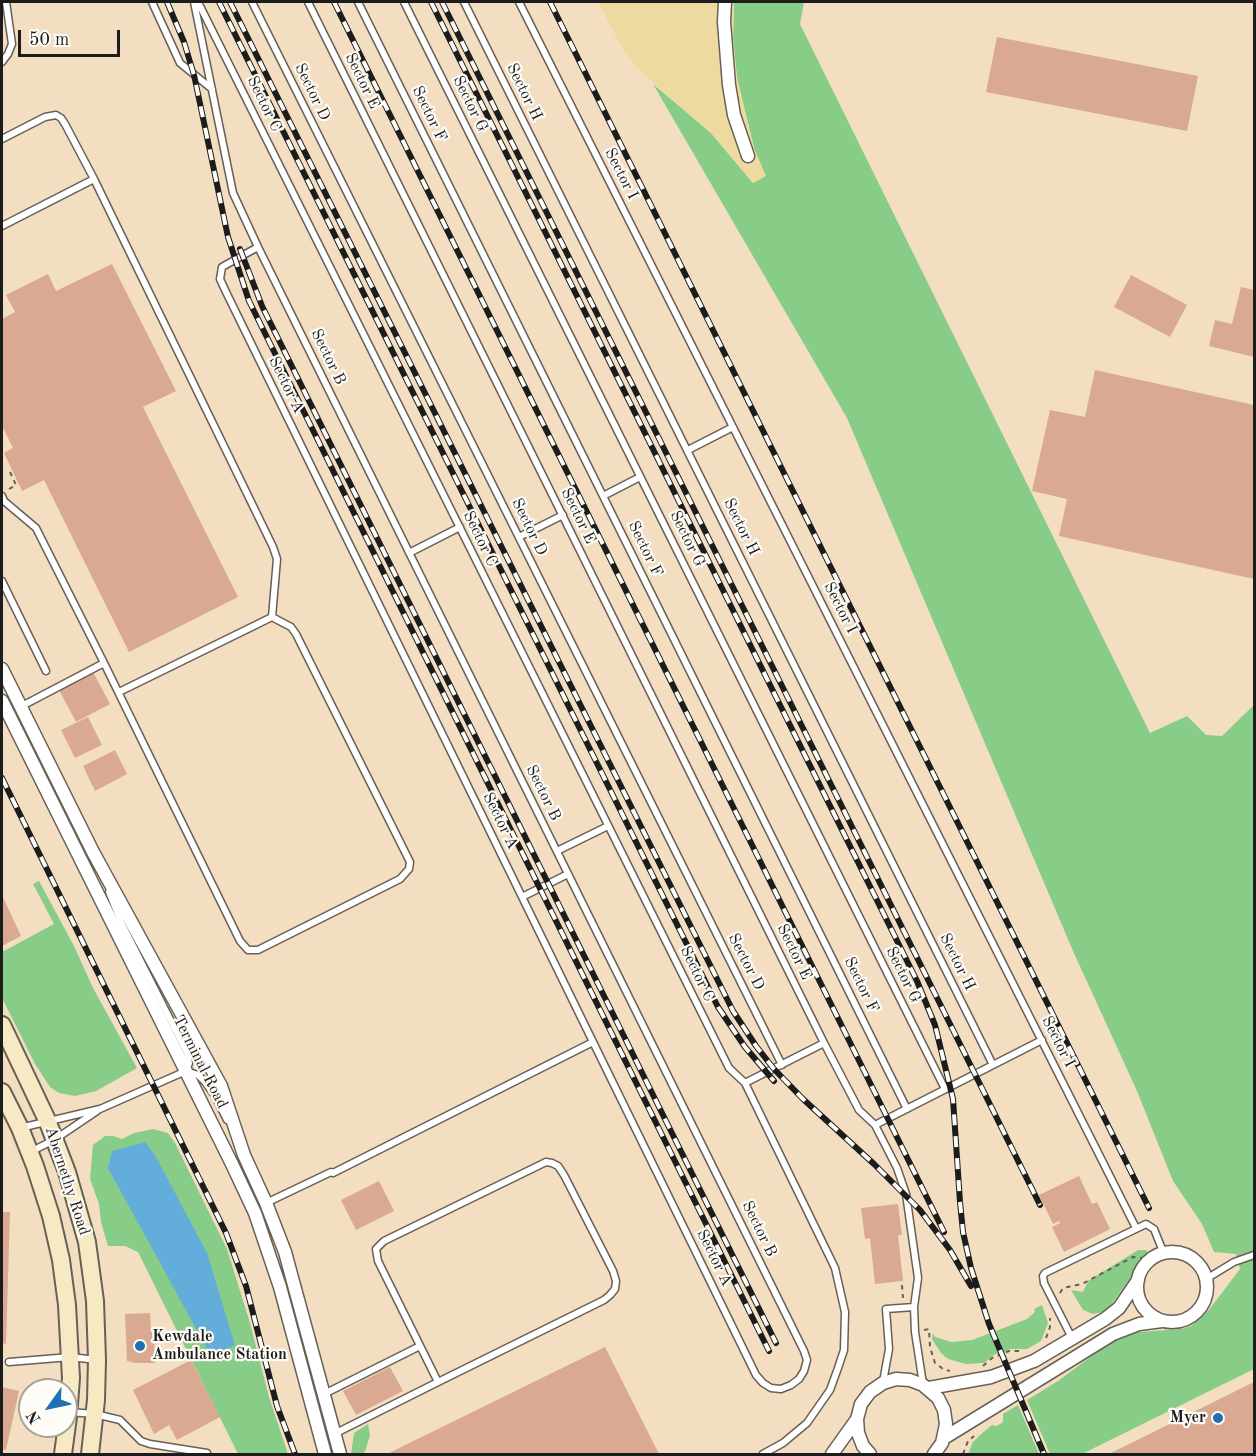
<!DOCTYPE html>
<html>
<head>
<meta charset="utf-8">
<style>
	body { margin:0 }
	#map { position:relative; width:1256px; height:1456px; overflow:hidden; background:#f3dec1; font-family:"Old Standard TT",serif }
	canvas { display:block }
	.frame { position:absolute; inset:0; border:3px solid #1c1c1c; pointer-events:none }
	.north { position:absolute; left:18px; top:1378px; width:60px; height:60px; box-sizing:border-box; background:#fdfcf7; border:2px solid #a3a29f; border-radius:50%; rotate:237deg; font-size:16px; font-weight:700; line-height:24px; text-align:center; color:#1c1c1c }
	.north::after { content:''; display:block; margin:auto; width:21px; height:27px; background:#1f6fb2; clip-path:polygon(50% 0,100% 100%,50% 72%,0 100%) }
	.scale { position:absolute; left:18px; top:30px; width:102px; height:27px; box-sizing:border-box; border:3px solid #1c1c1c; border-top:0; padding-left:8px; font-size:18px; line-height:21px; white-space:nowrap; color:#1c1c1c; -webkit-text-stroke:4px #fdfcf7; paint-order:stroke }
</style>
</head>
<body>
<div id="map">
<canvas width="1256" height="1456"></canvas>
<div class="frame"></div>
<div class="north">N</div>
<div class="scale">50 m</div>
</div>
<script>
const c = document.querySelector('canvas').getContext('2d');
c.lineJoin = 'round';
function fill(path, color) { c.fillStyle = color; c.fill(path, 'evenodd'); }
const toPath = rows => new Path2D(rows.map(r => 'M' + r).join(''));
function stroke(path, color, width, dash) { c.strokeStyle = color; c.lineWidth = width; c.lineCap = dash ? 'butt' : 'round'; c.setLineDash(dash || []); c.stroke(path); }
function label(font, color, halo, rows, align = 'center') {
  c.font = font + ' "Old Standard TT",serif'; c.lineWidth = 4.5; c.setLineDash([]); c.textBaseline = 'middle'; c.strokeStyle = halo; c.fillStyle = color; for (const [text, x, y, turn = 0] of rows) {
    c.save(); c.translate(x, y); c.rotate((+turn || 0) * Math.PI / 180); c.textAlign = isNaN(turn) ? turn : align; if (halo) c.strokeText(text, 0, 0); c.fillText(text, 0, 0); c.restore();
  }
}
const green = toPath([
	[734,2,804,2,800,24,1150,733,1187,716,1206,735,1222,736,1254,705,1254,1369,1082,1454,1050,1454,1027,1400,1058,1381,1109,1343,1138,1332,1181,1329,1191,1326,1208,1311,1240,1269,1236,1254,1214,1252,1202,1224,1173,1181,1137,1091,1073,951,847,418,653,84,711,133,753,183,765,176,754,148,737,78,733,39],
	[39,881,74,946,93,988,137,1068,96,1091,75,1096,59,1093,50,1087,35,1064,2,998,2,952,54,924,33,884],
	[153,1129,168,1133,175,1143,227,1249,250,1323,269,1397,288,1454,238,1454,138,1252,125,1246,108,1246,101,1222,99,1204,90,1179,93,1145,105,1136,113,1136,122,1139,134,1133],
	[1138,1250,1146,1250,1148,1253,1111,1305,1103,1312,1093,1314,1083,1310,1071,1290,1083,1292,1088,1281],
	[1042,1305,1048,1323,1041,1341,1027,1349,1009,1349,1002,1354,995,1354,984,1363,966,1364,948,1359,941,1353,932,1339,933,1333,935,1337,952,1342,972,1340,1027,1319,1035,1312,1034,1309],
	[1018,1405,1039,1454,968,1454,973,1442,980,1435,992,1425,997,1426,1003,1422,1003,1414],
	[368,1424,370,1435,365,1452,360,1454,351,1454,354,1433]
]);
const sand = toPath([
	[598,2,734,2,733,39,737,78,754,148,766,176,753,183,711,133,641,72,625,53]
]);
const water = toPath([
	[145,1142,155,1155,207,1253,235,1345,211,1356,108,1168,112,1151]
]);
const building = toPath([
	[997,37,1198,76,1187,131,986,92],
	[112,264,176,391,143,407,238,597,129,652,44,480,22,491,4,453,13,448,2,426,2,319,15,312,6,295,48,274,56,291],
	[1131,275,1187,305,1170,337,1114,307],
	[1241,287,1254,290,1254,357,1209,346,1215,320,1232,324],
	[1095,370,1254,405,1254,579,1059,536,1067,499,1032,491,1050,410,1085,417],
	[93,672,110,704,76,722,59,690],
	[88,717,102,745,75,758,61,730],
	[115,750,127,774,95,791,83,766],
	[2,895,21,936,2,946],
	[1079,1176,1092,1204,1097,1202,1110,1229,1064,1252,1052,1227,1060,1223,1059,1221,1053,1224,1039,1195],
	[379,1181,394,1211,356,1230,341,1200],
	[898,1204,902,1235,898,1235,903,1281,875,1284,870,1238,865,1239,861,1208],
	[2,1212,10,1212,6,1344,2,1343],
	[150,1313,151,1332,154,1332,155,1363,135,1363,127,1361,125,1314],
	[605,1347,659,1454,387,1454],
	[191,1360,220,1417,177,1440,169,1425,154,1434,133,1390],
	[390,1367,403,1391,356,1415,343,1391],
	[1254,1382,1254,1454,1109,1454],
	[2,1387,19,1391,6,1450,2,1449]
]);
const path = toPath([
	[9,489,16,485,10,472],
	[902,1285,903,1298],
	[1060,1293,1063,1288,1082,1284,1133,1257,1151,1259],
	[924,1330,929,1329,930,1347,935,1363,943,1369,950,1371],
	[1046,1338,1050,1327,1050,1318],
	[983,1366,992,1358,1002,1354,1009,1351,1021,1351],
	[963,1454,968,1441,974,1436]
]);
const lane = toPath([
	[152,2,180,63,212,89],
	[194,2,233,193,258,247,222,267,220,279,226,292,756,1375,763,1383,771,1388,781,1389,791,1385,799,1379,804,1371,807,1360,804,1351,258,247],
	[198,2,729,1068,745,1083,835,1268,845,1312,844,1350,838,1368,830,1390,807,1423,783,1443,763,1454],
	[252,2,782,1065],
	[308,2,824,1043],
	[358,2,907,1109],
	[404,2,945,1089],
	[464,2,993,1065],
	[519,2,1136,1228],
	[2,62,8,54,12,44,6,2],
	[2,139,45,117,56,115,61,118,65,124,94,179,2,226],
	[94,179,273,547,277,559,272,617,119,692],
	[688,450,733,427],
	[2,496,4,501,36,528,104,663,20,707],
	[603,496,640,477],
	[519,537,563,515],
	[409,553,460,527],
	[2,581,46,671],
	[104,663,240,941,248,950,258,950,400,879,409,869,410,862,296,634,291,627,272,617],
	[557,851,608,826],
	[109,892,121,922,187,1053,189,1063,186,1071,198,1075,205,1082,215,1096,227,1120],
	[522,897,568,874],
	[745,1083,824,1043,859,1110,875,1125,897,1168,906,1194,918,1278,914,1307,915,1332,923,1384],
	[875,1125,1042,1040],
	[20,1128,100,1109,186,1071],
	[32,1151,54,1140,97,1111],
	[546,1162,552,1163,558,1166,564,1175,613,1271,616,1281,615,1289,610,1295,604,1300,438,1382,378,1261,376,1249,384,1241,546,1162],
	[266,1203,331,1172,333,1173,593,1042],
	[1206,1279,1234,1262,1254,1255],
	[1072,1338,1044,1283,1043,1276,1045,1273,1146,1224,1154,1229,1164,1254],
	[9,1362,70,1357,97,1360],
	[883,1382,889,1349,886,1309,914,1307],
	[324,1394,420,1346],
	[69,1412,95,1414,120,1420,141,1441,150,1444,207,1453],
	[334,1434,438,1382]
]);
const street = toPath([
	[725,2,724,22,729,85,734,115,748,156],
	[2,669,93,852,221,1086,244,1155,266,1203,285,1252,340,1454],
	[2,701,231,1162,255,1213,280,1287,325,1454],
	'1137 1287a35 35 0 1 1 70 0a35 35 0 1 1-70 0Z',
	[929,1388,991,1377,1034,1361,1105,1319,1119,1308,1138,1280],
	[944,1438,1113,1334,1139,1324,1162,1321],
	[832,1454,857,1419],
	[870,1454,863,1446,858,1433,857,1419,861,1404,870,1392,883,1383,896,1379,910,1380,923,1385,938,1398,944,1410,946,1424,942,1443,934,1454]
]);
const secondary = toPath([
	[2,1025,47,1120,67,1172,87,1242,95,1301,97,1360,96,1400,90,1454],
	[2,1092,20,1128,35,1166,51,1216,61,1260,67,1305,71,1378,68,1417,63,1454]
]);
const rail = toPath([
	[167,2,184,42,194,75,228,237,249,301,769,1351],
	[219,2,718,1007,745,1047,774,1081],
	[230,2,733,1011,756,1046,774,1069,803,1099,874,1164,920,1210,950,1250,971,1286],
	[334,2,944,1232],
	[431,2,917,981,935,1025,953,1099,960,1202,963,1232,971,1268,989,1324,1044,1454],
	[442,2,1040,1205],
	[550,2,1149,1208],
	[240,249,262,306,776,1343],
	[2,778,226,1233,246,1286,277,1406,295,1454]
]);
const markers = [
	[140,1346,6,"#1f6fb2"],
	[1218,1418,6,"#1f6fb2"]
];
const streetNames = [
	["Sector E",362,81,64],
	["Sector D",312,92,64],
	["Sector H",524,92,64],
	["Sector C",264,104,64],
	["Sector G",470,104,64],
	["Sector F",429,114,64],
	["Sector I",621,174,63],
	["Sector B",328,357,64],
	["Sector A",286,385,64],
	["Sector E",578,516,64],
	["Sector D",529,527,64],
	["Sector H",741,527,64],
	["Sector C",480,539,64],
	["Sector G",687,539,64],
	["Sector F",645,549,64],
	["Sector I",840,608,63],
	["Sector B",543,793,64],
	["Sector A",500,821,64],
	["Sector E",794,952,64],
	["Sector D",746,962,63],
	["Sector H",957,962,64],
	["Sector C",697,974,64],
	["Sector G",903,975,64],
	["Sector F",861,985,64],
	["Sector I",1058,1042,63],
	["Terminal Road",200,1062,63],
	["Abernethy Road",67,1181,72],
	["Sector B",759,1229,64],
	["Sector A",714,1258,64]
];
const poiNames = [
	["Kewdale",152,1337],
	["Ambulance Station",152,1355],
	["Myer",1206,1418,"right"]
];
fill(green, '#87cd87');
fill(sand, '#eeda9e');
fill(water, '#62adda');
fill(building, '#daa992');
stroke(lane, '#676056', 9);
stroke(street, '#676056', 15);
stroke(secondary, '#676056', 20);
stroke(path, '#676056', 2, [4.5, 4.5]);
stroke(lane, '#fff', 6);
stroke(street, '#fff', 12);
stroke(secondary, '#f7e9c3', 16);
stroke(rail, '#1c1c1c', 6);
stroke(rail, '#fdfcf7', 4, [11]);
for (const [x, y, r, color] of markers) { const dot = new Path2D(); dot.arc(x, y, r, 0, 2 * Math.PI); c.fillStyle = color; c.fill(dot); stroke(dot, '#fdfcf7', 2); }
label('16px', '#1c1c1c', '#fdfcf7', streetNames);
label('bold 16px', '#1c1c1c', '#fdfcf7', poiNames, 'left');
</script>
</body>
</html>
